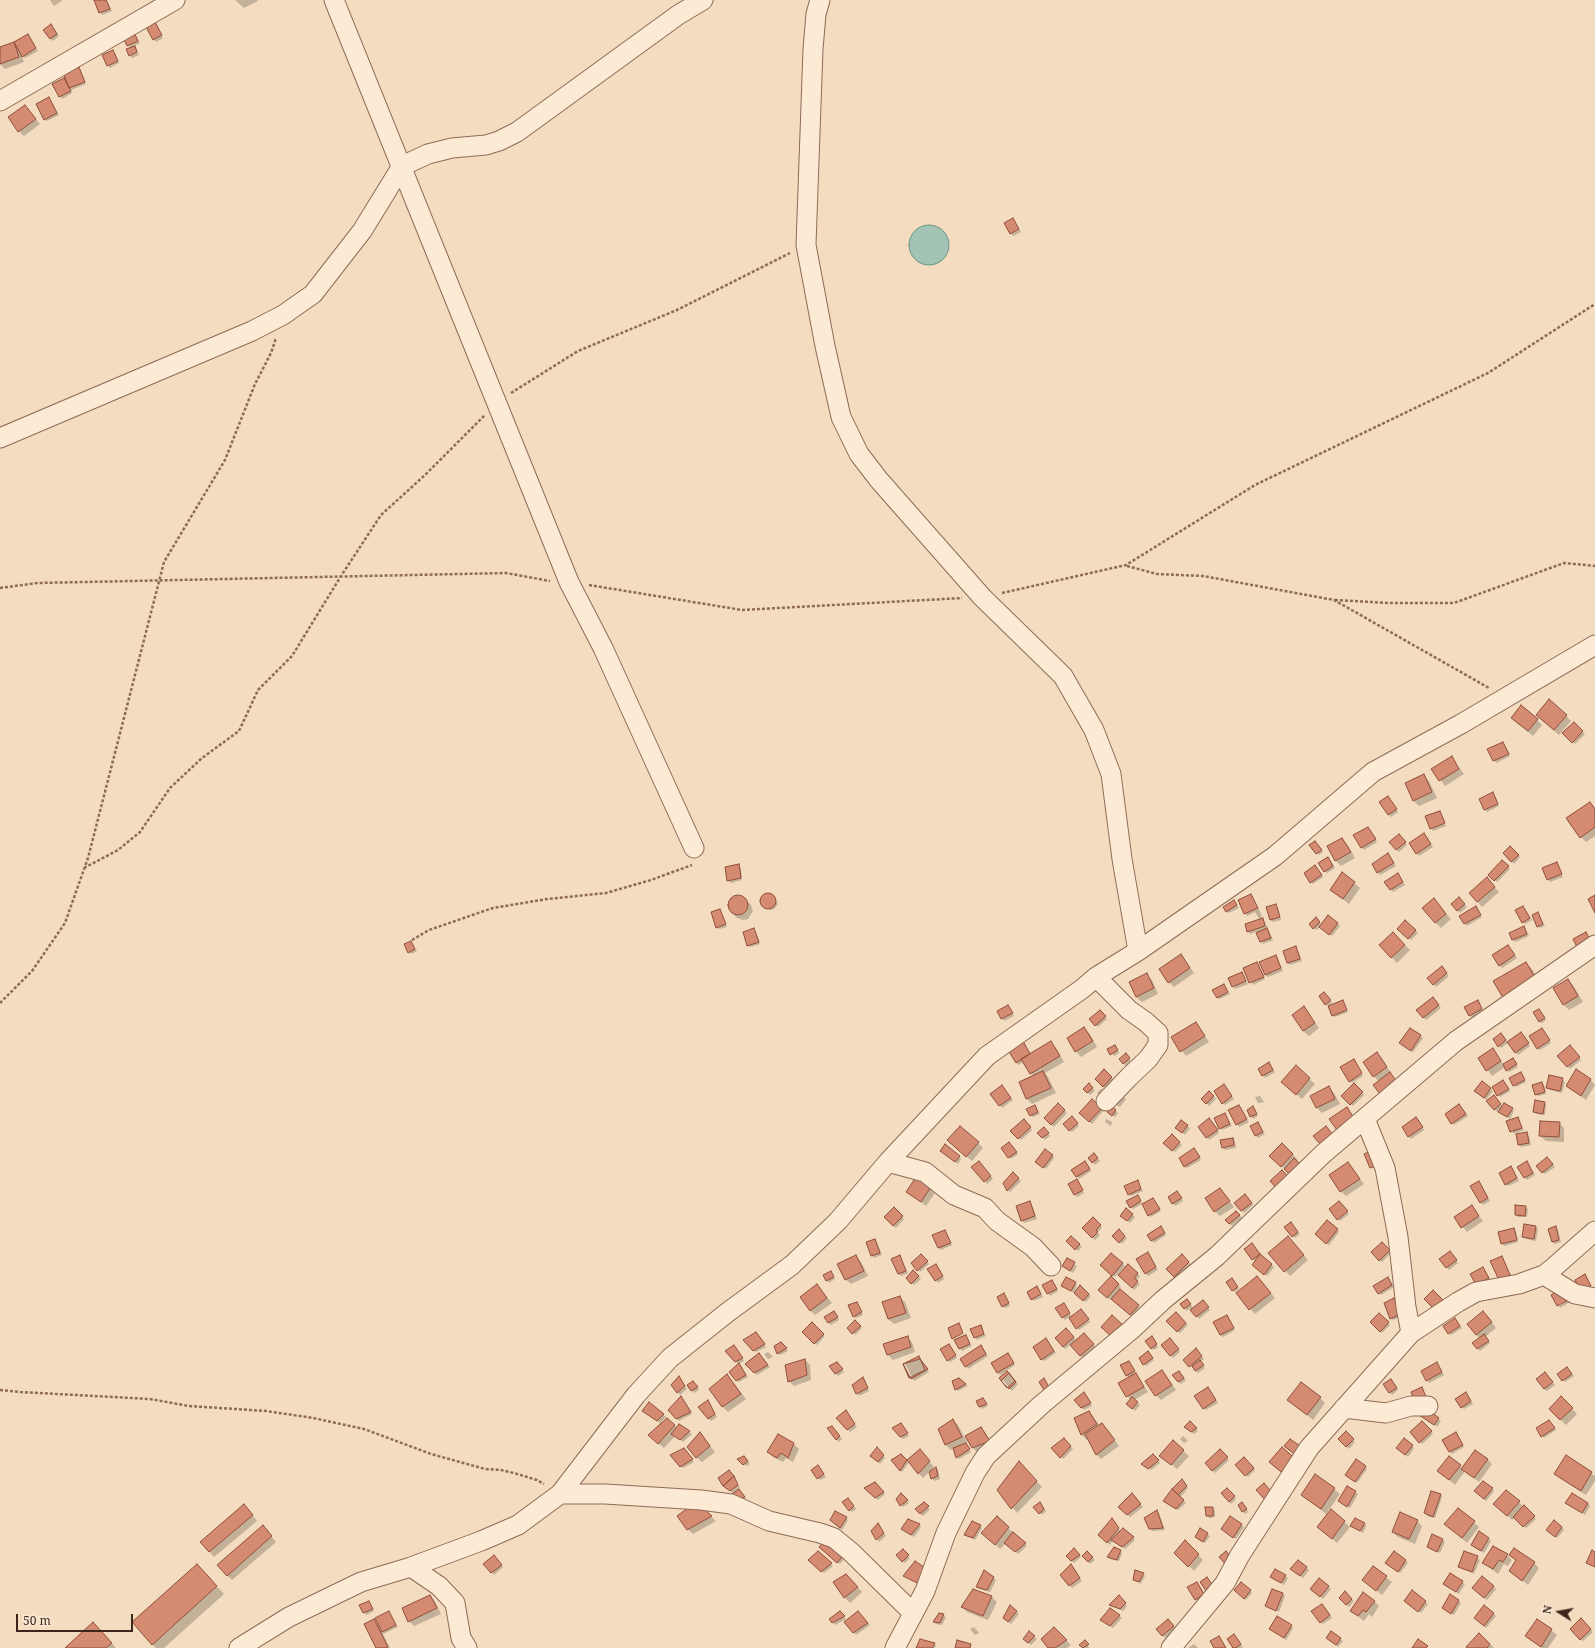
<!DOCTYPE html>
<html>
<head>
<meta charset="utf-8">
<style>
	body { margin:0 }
	#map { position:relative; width:1595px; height:1648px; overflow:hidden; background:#f3dcc0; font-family:"Noto Serif",serif }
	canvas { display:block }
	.north { position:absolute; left:1539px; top:1592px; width:40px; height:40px; -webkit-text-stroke:3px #f9e7d1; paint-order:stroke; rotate:281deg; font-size:11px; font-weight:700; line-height:16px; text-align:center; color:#3c261c }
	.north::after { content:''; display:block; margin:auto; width:14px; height:18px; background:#3c261c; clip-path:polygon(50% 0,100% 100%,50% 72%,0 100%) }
	.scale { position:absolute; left:16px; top:1614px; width:117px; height:18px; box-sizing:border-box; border:2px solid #3c261c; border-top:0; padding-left:5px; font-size:12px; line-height:14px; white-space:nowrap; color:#3c261c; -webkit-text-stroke:3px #f9e7d1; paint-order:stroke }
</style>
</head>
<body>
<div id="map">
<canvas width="1595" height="1648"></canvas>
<div class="north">N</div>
<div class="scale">50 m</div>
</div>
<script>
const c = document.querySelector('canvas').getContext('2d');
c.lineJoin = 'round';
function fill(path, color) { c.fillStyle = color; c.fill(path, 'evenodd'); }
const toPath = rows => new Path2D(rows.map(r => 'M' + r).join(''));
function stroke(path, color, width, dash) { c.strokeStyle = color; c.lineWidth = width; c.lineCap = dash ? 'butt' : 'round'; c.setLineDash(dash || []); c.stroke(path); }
const water = toPath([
	'909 245a20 20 0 1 1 40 0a20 20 0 1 1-40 0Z'
]);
const shadow = toPath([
	[50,0,63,0,54,6],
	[95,0,107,0,112,11,102,15],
	[235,0,257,0,258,1,244,8],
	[155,23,163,38,156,42,154,39],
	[53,28,59,36,53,41,51,39],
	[134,33,140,43,134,46,139,55,132,58,130,55,131,49,124,38],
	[27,35,38,51,25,58,21,54,24,62,5,69,0,64,0,48,14,43],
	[115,54,119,63,110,68,108,65],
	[79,68,86,84,71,90,72,93,62,99,60,96,63,79,68,83],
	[49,98,59,115,47,121,45,119],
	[25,106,40,124,24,136,19,131],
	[1013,219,1021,232,1013,236,1011,233],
	[1566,716,1571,721,1559,735,1542,720],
	[1537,720,1542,725,1533,736,1517,723],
	[1574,723,1585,734,1575,744,1564,733],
	[1503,743,1510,756,1496,763,1489,750],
	[1451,757,1464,774,1445,786,1433,769],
	[1424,776,1429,781,1437,798,1419,806,1414,801,1406,784],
	[1492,794,1499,806,1487,812,1485,810],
	[1388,797,1398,812,1391,817,1381,802],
	[1590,803,1595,808,1595,836,1586,842,1581,837],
	[1439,812,1446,826,1433,831,1431,828],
	[1370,830,1377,842,1364,850,1355,836],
	[1426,837,1433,847,1419,856,1410,843],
	[1401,838,1407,845,1399,852,1391,842],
	[1342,839,1347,844,1355,858,1341,866,1336,861,1329,847],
	[1317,844,1323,852,1319,855,1317,853],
	[1510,847,1520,857,1514,864,1504,853],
	[1390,857,1396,866,1380,875,1373,864],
	[1330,860,1335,868,1327,873,1324,871],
	[1502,861,1510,869,1497,882,1489,875],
	[1556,863,1563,877,1550,882,1543,868],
	[738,865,741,868,742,880,731,883,728,880],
	[1317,869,1323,877,1313,884,1311,882],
	[1342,874,1360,888,1349,904,1331,890],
	[1400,877,1405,885,1393,892,1386,882],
	[1492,884,1499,892,1482,907,1477,901],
	[770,894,776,900,778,904,774,909,770,910,762,903,762,899,764,895],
	[1251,895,1261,913,1262,919,1265,922,1273,940,1263,944,1256,932,1250,934,1248,931,1260,920,1255,912,1247,916,1245,913],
	[741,896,751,905,753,911,748,919,743,920,737,918,731,912,729,904,732,898],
	[1459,898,1467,907,1460,913,1452,904],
	[1234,901,1239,908,1229,913,1227,911],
	[1439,905,1451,919,1441,928,1435,922],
	[1275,906,1278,908,1281,920,1273,922,1271,920,1267,908],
	[1523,907,1532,920,1525,924,1523,922],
	[720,910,727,927,719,929,717,927],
	[1478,910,1482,917,1467,926,1465,923],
	[1538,914,1545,926,1540,928,1538,926],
	[1329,916,1340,926,1332,936,1320,927,1316,930,1310,924,1316,919,1322,925],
	[1405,921,1418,933,1411,940,1399,929],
	[1524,927,1529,936,1515,942,1510,934],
	[754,929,760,944,750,947,748,945],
	[1393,933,1410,950,1397,963,1380,945],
	[410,942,417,951,411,954,409,952],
	[1508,946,1517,958,1502,968,1493,956],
	[1296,948,1298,950,1302,961,1290,965,1287,963],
	[1181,955,1194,973,1174,987,1169,982],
	[1276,956,1283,971,1268,977,1265,974],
	[1257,963,1265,979,1253,985,1244,968],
	[1526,963,1531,968,1543,988,1511,1006],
	[1444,970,1449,976,1436,987,1434,984],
	[1242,973,1248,984,1235,989,1230,979],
	[1146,975,1152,980,1158,994,1142,1002,1136,997],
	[1568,980,1573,985,1583,1002,1569,1010,1564,1005,1554,988],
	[1224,985,1230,994,1220,999,1217,997],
	[1326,995,1332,1003,1328,1006,1326,1004],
	[1435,1000,1441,1008,1426,1020,1418,1010],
	[1343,1001,1348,1012,1335,1017,1333,1015],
	[1477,1001,1484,1012,1472,1018,1470,1015],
	[1008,1006,1014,1016,1004,1021,998,1011],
	[1304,1008,1319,1028,1309,1036,1303,1031],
	[1539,1010,1546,1020,1542,1023,1539,1021],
	[1100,1011,1107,1019,1098,1027,1091,1019],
	[1196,1023,1209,1042,1186,1056,1173,1038],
	[1084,1028,1089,1033,1097,1047,1081,1057,1076,1051,1068,1038],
	[1410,1029,1423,1038,1413,1052,1403,1045],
	[1542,1029,1551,1043,1540,1050,1537,1048],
	[1523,1036,1530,1046,1518,1055,1509,1042],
	[1504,1037,1508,1043,1501,1048,1499,1046],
	[1050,1042,1056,1048,1064,1062,1045,1073,1048,1077,1056,1093,1032,1104,1027,1099,1020,1083,1033,1076,1023,1062,1019,1065,1016,1062,1025,1045,1031,1054],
	[1117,1048,1119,1053,1114,1056,1109,1050],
	[1572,1049,1581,1060,1570,1069,1559,1056],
	[1493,1050,1504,1065,1515,1062,1518,1067,1509,1072,1505,1067,1492,1076,1479,1058],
	[1377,1054,1382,1059,1391,1073,1390,1074,1405,1092,1379,1082,1374,1076,1364,1062],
	[1128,1057,1131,1061,1126,1066,1123,1063],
	[1356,1063,1363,1076,1352,1083,1349,1081],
	[1269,1064,1275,1072,1265,1078,1260,1069],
	[1296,1067,1315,1084,1302,1099,1288,1087],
	[1104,1071,1114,1080,1106,1088,1096,1079],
	[1521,1073,1526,1082,1516,1087,1514,1085],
	[1562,1079,1565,1082,1562,1093,1550,1090,1548,1088],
	[1590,1079,1595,1085,1586,1100,1567,1086],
	[1503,1081,1510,1091,1500,1097,1498,1095],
	[1542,1083,1544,1085,1546,1094,1538,1096,1536,1094],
	[1089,1084,1095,1091,1090,1095,1084,1089],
	[1354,1085,1364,1095,1353,1106,1342,1096],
	[1226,1087,1234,1099,1225,1105,1223,1103],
	[1329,1087,1334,1093,1340,1104,1322,1113,1317,1108,1311,1096],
	[1004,1089,1013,1100,1002,1108,992,1094],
	[1101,1089,1107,1095,1103,1100,1097,1093],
	[1490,1089,1493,1091,1486,1100,1478,1093],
	[1118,1092,1126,1099,1120,1107,1114,1103],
	[1209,1092,1216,1099,1209,1106,1202,1099],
	[1260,1096,1264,1102,1258,1103,1255,1097],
	[1494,1096,1503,1107,1512,1109,1514,1111,1510,1119,1502,1114,1502,1107,1497,1112,1487,1101],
	[1092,1100,1103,1111,1092,1124,1081,1113],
	[1544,1102,1546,1105,1545,1115,1536,1114,1534,1112],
	[1058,1105,1067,1113,1054,1127,1045,1118],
	[1459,1105,1468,1116,1454,1125,1452,1123],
	[1035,1106,1040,1114,1033,1117,1030,1115],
	[1239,1106,1249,1122,1239,1127,1230,1111],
	[1253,1107,1258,1116,1253,1119,1251,1116],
	[1111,1108,1118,1113,1115,1117,1110,1114],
	[1225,1114,1232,1126,1222,1130,1220,1128],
	[1072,1117,1079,1126,1072,1132,1064,1124],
	[1518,1118,1524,1130,1514,1134,1508,1122],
	[1106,1119,1112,1122,1111,1126,1105,1122],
	[1418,1121,1424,1130,1411,1139,1403,1128],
	[1026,1122,1032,1130,1021,1140,1012,1131],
	[1181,1122,1190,1128,1185,1135,1179,1130],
	[1212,1122,1219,1133,1209,1140,1199,1127],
	[1258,1123,1265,1134,1258,1138,1256,1136],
	[1559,1123,1564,1128,1564,1142,1546,1141,1540,1136],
	[1046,1131,1050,1136,1045,1140,1039,1133],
	[1527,1133,1529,1136,1531,1145,1521,1147,1519,1144],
	[1172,1136,1182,1145,1175,1152,1165,1143],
	[1232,1139,1235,1141,1236,1148,1225,1150,1223,1148],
	[978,1143,983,1148,972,1161,954,1145],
	[1009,1143,1018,1154,1011,1159,1009,1157],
	[1282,1144,1298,1160,1287,1171,1271,1156],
	[1196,1152,1201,1160,1187,1168,1185,1166],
	[944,1153,959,1157,961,1159,958,1164],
	[1052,1155,1054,1158,1046,1169,1039,1164],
	[1096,1157,1100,1161,1095,1165,1090,1158],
	[1549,1160,1555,1167,1545,1174,1543,1172],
	[1527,1162,1535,1175,1527,1180,1525,1177],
	[1348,1163,1364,1184,1346,1196,1341,1191],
	[981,1164,993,1179,987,1184,985,1181],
	[1087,1165,1091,1171,1079,1179,1072,1170],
	[1511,1168,1519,1181,1508,1186,1506,1184],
	[1013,1174,1021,1181,1010,1192,1008,1190],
	[1137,1181,1143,1191,1131,1196,1129,1194],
	[1079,1183,1084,1193,1077,1197,1075,1194],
	[1481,1185,1490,1201,1483,1205,1481,1202],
	[930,1187,935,1193,926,1206,908,1192],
	[1220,1189,1234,1207,1220,1216,1215,1211],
	[1179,1195,1183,1201,1175,1206,1173,1203],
	[1137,1196,1143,1205,1153,1199,1161,1211,1151,1217,1142,1204,1133,1209,1131,1207],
	[1247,1198,1253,1205,1244,1213,1236,1203],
	[1030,1203,1032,1205,1037,1219,1024,1223,1022,1220],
	[1341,1204,1349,1214,1340,1221,1338,1219],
	[1471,1206,1483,1221,1467,1232,1455,1217],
	[1525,1207,1528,1209,1527,1217,1518,1217,1516,1215],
	[894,1208,904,1219,896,1228,885,1217],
	[1126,1209,1135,1217,1130,1223,1123,1218],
	[1238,1214,1242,1218,1232,1226,1226,1220],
	[1093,1218,1102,1228,1097,1233,1100,1235,1095,1240,1084,1228],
	[1293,1225,1300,1234,1295,1238,1293,1236],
	[1536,1227,1538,1229,1536,1241,1526,1239,1523,1237],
	[1555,1227,1558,1230,1561,1242,1555,1244,1552,1242],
	[1513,1229,1516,1231,1518,1242,1504,1246,1502,1243],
	[1163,1230,1166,1235,1154,1243,1148,1235],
	[1337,1230,1339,1232,1329,1245,1319,1237],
	[945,1231,952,1245,941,1250,939,1248],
	[1119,1231,1127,1238,1122,1244,1114,1236],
	[1071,1237,1082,1247,1078,1251,1067,1241],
	[875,1240,877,1242,882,1255,874,1258,872,1256],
	[1293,1242,1308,1260,1290,1276,1270,1253],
	[1382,1243,1391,1253,1382,1262,1372,1252],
	[1255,1247,1262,1257,1274,1267,1267,1276,1255,1267,1255,1262,1253,1259],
	[1111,1254,1125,1266,1115,1277,1104,1267],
	[1452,1254,1458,1263,1449,1270,1440,1259],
	[921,1255,929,1264,920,1272,912,1263],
	[1182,1255,1191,1265,1177,1278,1168,1269],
	[900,1256,908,1273,901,1276,899,1274],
	[1150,1256,1158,1270,1148,1276,1137,1259],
	[856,1257,861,1262,868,1276,851,1284,845,1279],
	[1502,1257,1512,1277,1502,1282],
	[1067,1259,1077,1266,1073,1273,1063,1266],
	[1128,1266,1140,1276,1136,1281,1140,1284,1134,1290,1119,1275],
	[938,1267,944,1279,938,1283,929,1269],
	[1483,1268,1491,1281,1477,1285],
	[831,1272,835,1279,829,1283,824,1275],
	[913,1272,921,1279,914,1285,907,1278],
	[1111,1277,1121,1287,1119,1289,1143,1311,1136,1320,1111,1298,1110,1300,1099,1290],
	[1257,1277,1275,1298,1255,1314,1237,1293],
	[1232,1279,1239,1289,1235,1292,1232,1290],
	[1390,1281,1394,1287,1381,1295,1379,1293],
	[1075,1283,1077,1285,1074,1293,1062,1286],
	[1054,1284,1058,1291,1050,1296,1048,1293],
	[817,1285,832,1303,815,1315,810,1310],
	[1037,1287,1043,1297,1034,1301,1032,1299],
	[1080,1287,1091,1296,1086,1302,1075,1292],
	[1004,1294,1010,1306,1005,1308,1003,1306],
	[900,1297,905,1302,911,1318,894,1324,888,1319],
	[1571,1299,1572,1301,1560,1308,1559,1306],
	[1394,1300,1403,1316,1393,1320,1391,1318],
	[1189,1302,1193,1308,1205,1303,1210,1310,1199,1319,1190,1308,1187,1311,1181,1304],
	[857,1303,863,1315,856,1318,853,1316],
	[1066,1307,1072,1317,1084,1313,1090,1322,1079,1330,1069,1317,1065,1320,1057,1308],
	[1176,1313,1188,1325,1180,1333,1168,1321],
	[836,1314,839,1320,831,1325,828,1322],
	[1379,1314,1390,1325,1382,1333,1371,1322],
	[1227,1316,1235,1330,1223,1337,1220,1335],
	[1488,1317,1496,1328,1485,1337,1490,1343,1480,1351,1473,1343,1480,1338,1476,1335],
	[1455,1319,1462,1328,1451,1335,1449,1333],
	[855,1322,862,1328,855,1335,849,1328],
	[812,1323,825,1336,817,1345,803,1332],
	[980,1327,986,1336,977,1340,975,1337],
	[1066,1329,1077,1341,1089,1339,1098,1350,1085,1361,1071,1344,1065,1349,1056,1339],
	[964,1334,972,1346,962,1351,954,1339],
	[758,1335,766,1347,756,1352,744,1340],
	[907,1337,912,1342,915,1352,893,1360,888,1355],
	[1154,1340,1158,1347,1154,1350,1152,1348],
	[1172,1341,1180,1352,1173,1358,1170,1355],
	[1048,1342,1056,1353,1044,1361,1041,1359],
	[781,1343,788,1351,780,1355,778,1353],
	[981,1346,988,1356,968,1369,966,1366],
	[951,1347,957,1358,950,1362,947,1360],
	[736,1349,744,1361,738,1364,727,1351],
	[768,1352,773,1357,768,1359,764,1354],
	[1198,1352,1204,1359,1200,1362,1205,1368,1198,1373,1184,1360],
	[1150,1355,1154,1360,1146,1366,1144,1364],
	[761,1357,770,1367,757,1375,746,1364],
	[919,1357,929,1372,914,1381,905,1364],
	[1010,1357,1015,1365,1000,1375,997,1372],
	[805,1360,810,1365,811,1380,794,1386,789,1381],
	[1129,1362,1148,1392,1134,1400,1140,1405,1135,1411,1127,1404,1130,1400,1120,1384,1129,1378,1121,1366],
	[837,1364,844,1372,838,1376,830,1366],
	[1437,1364,1444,1375,1429,1383,1427,1380],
	[741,1367,748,1377,739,1382,736,1380],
	[1567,1368,1574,1376,1565,1382,1563,1380],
	[1162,1371,1176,1390,1161,1400,1156,1395],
	[1007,1372,1018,1384,1012,1391,1001,1378],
	[1181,1374,1186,1380,1181,1384,1178,1382],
	[1547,1375,1555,1385,1547,1391,1544,1389],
	[679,1378,687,1389,680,1395,672,1385],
	[959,1379,968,1386,958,1391,956,1389],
	[732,1381,746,1399,728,1412,722,1406],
	[865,1381,869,1391,859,1396,853,1385],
	[693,1382,699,1390,694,1393,692,1390],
	[1393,1382,1398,1390,1392,1395,1390,1392],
	[1210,1390,1218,1403,1206,1410,1203,1408],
	[1086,1395,1092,1406,1084,1410,1075,1400],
	[1468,1396,1473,1404,1464,1409,1462,1407],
	[1320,1398,1325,1403,1313,1420,1289,1400],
	[1561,1398,1577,1414,1566,1425,1550,1409],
	[683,1400,692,1414,679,1421,669,1410],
	[708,1401,717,1417,711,1421,709,1419],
	[985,1401,988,1406,982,1409,980,1407],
	[649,1404,666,1417,661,1422,662,1423,667,1419,677,1428,679,1425,692,1434,683,1442,675,1436,664,1448,654,1440,661,1424,643,1411],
	[1424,1409,1441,1421,1437,1427,1420,1415],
	[846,1412,857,1427,850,1432,838,1418],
	[1089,1412,1100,1426,1102,1425,1107,1430,1119,1446,1101,1459,1096,1454,1089,1439,1087,1440,1082,1435,1075,1419],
	[953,1420,958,1425,967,1442,965,1443,971,1452,959,1459,954,1448,951,1450,946,1445,939,1430],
	[1549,1421,1556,1430,1544,1438,1542,1436],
	[1190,1422,1198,1431,1194,1434,1185,1427],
	[1422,1422,1433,1434,1422,1444,1411,1432],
	[903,1426,909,1436,903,1439,900,1437],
	[981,1428,994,1446,978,1453,973,1448,966,1437],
	[834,1429,842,1439,839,1442,836,1439],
	[700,1433,715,1452,702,1462,696,1457],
	[1346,1433,1355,1442,1349,1449,1339,1439],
	[779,1435,794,1444,799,1449,793,1462,786,1458,783,1462,773,1457,768,1452],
	[1183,1436,1188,1441,1184,1443,1180,1439],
	[1458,1436,1464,1447,1452,1454,1450,1452],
	[1064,1440,1073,1449,1063,1459,1053,1448],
	[1173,1442,1189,1456,1177,1469,1161,1456],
	[1412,1446,1414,1448,1408,1457,1400,1450],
	[879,1450,885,1458,880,1464,872,1456],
	[1220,1450,1229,1460,1215,1473,1206,1463],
	[686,1451,694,1462,683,1468,681,1466],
	[920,1451,934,1467,931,1472,936,1468,938,1470,940,1479,935,1481,932,1479,930,1471,923,1478,909,1462,902,1472,900,1470,901,1455,907,1462],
	[1153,1455,1160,1463,1151,1470,1145,1466],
	[1449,1457,1463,1469,1487,1459,1492,1464,1479,1482,1465,1471,1455,1485,1439,1471],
	[1566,1457,1595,1476,1595,1481,1586,1495,1561,1479,1556,1474],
	[1244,1458,1255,1470,1248,1477,1236,1465],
	[739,1459,746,1459,750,1464,746,1466],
	[1365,1467,1367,1469,1357,1483,1349,1477],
	[820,1468,826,1477,820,1480,818,1478],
	[1024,1468,1042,1487,1017,1513,999,1490],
	[731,1474,740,1487,738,1489,746,1499,740,1502,734,1494,727,1488],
	[1315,1475,1340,1494,1326,1514,1302,1495],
	[875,1483,885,1494,878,1500,865,1488],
	[1184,1483,1188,1488,1180,1498,1186,1503,1178,1510,1166,1503],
	[1227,1489,1236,1499,1231,1504,1222,1494],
	[1492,1489,1494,1491,1486,1501,1478,1493],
	[1355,1492,1358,1494,1350,1508,1341,1503],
	[1440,1494,1442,1497,1435,1518,1427,1516,1425,1513],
	[901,1495,909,1503,903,1507,897,1499],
	[1134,1496,1143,1507,1130,1517,1119,1507],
	[850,1501,856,1509,852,1512,843,1503],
	[1519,1502,1536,1519,1526,1528,1515,1517,1512,1520,1500,1509],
	[696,1503,716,1521,693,1534,688,1529],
	[923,1503,930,1509,923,1516,916,1509],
	[1588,1503,1590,1506,1585,1515,1569,1505],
	[1042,1505,1046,1511,1042,1515,1034,1507],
	[1239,1506,1245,1506,1248,1512,1245,1514],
	[1213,1508,1215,1511,1215,1517,1209,1518,1207,1515],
	[1458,1509,1479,1527,1467,1543,1451,1529],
	[249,1511,257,1521,214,1557,201,1542],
	[1157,1511,1159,1513,1165,1530,1152,1531,1150,1528],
	[1331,1511,1350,1527,1337,1543,1318,1527],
	[846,1517,848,1520,842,1530,831,1520],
	[997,1517,1027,1546,1018,1554,1006,1543,1000,1549,988,1538],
	[1230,1517,1244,1527,1236,1539,1222,1529],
	[1417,1521,1422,1526,1415,1544,1398,1537,1393,1532],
	[1114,1522,1121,1532,1124,1529,1135,1540,1125,1549,1113,1540,1110,1545,1100,1535],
	[1364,1523,1366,1526,1363,1533,1351,1526],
	[878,1524,886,1536,879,1542,872,1531],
	[919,1524,921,1527,914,1537,904,1531],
	[980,1526,982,1528,975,1540,965,1535],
	[1562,1527,1564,1530,1557,1538,1550,1532],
	[268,1532,276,1542,232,1580,227,1575],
	[1480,1533,1491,1541,1484,1553,1474,1547],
	[1207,1534,1210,1536,1205,1543,1198,1539],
	[1442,1540,1445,1542,1440,1553,1428,1546],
	[1185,1541,1203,1560,1194,1571,1175,1553],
	[821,1547,846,1557,840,1564],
	[903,1551,910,1558,905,1563,897,1555],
	[1076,1551,1081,1557,1074,1563,1067,1556],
	[1120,1551,1122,1553,1119,1561,1110,1559,1108,1557],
	[818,1552,833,1566,824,1573,809,1560],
	[1087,1552,1095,1560,1090,1564,1083,1556],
	[1394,1552,1408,1563,1400,1573,1389,1565],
	[1465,1552,1480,1560,1474,1574,1459,1566],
	[1510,1554,1534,1563,1539,1568,1528,1585,1510,1571,1517,1561],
	[1507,1555,1512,1560,1508,1566,1504,1564,1498,1574,1484,1563],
	[496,1558,503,1567,494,1575,485,1564],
	[1298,1561,1309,1570,1303,1578,1294,1571],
	[1071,1565,1082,1581,1072,1588,1061,1575],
	[1373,1567,1392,1582,1382,1595,1363,1580],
	[984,1572,996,1580,990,1592,979,1589,977,1586],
	[204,1573,224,1594,164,1648,156,1648,152,1644],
	[1143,1574,1145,1576,1141,1584,1134,1579],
	[1285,1576,1288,1578,1284,1585,1271,1577],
	[1482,1577,1496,1589,1487,1600,1475,1590],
	[1319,1579,1331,1589,1323,1599,1313,1591],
	[851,1580,862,1592,850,1603,844,1597],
	[1462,1582,1465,1584,1459,1594,1446,1586],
	[1197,1583,1205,1596,1198,1601,1195,1599],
	[1241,1583,1252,1593,1246,1600,1235,1590],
	[1413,1592,1428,1604,1421,1613,1408,1603],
	[1345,1593,1354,1601,1349,1607,1340,1598],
	[1283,1594,1285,1596,1279,1612,1266,1606],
	[1450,1595,1461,1603,1454,1615,1443,1608],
	[430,1596,435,1601,441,1614,414,1626,409,1621],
	[992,1597,997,1602,988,1620,967,1612,962,1607],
	[1119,1597,1127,1606,1123,1611,1111,1605],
	[1374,1601,1379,1606,1372,1617,1369,1614,1364,1621,1351,1611],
	[369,1602,374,1611,366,1615,361,1606],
	[1010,1607,1019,1614,1011,1624,1006,1620],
	[1324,1607,1332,1618,1323,1624,1321,1622],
	[1110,1609,1122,1618,1113,1628,1104,1622],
	[389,1612,398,1627,383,1634,390,1648,377,1648,374,1620,380,1627],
	[857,1612,870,1625,856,1635,845,1622],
	[840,1613,846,1619,835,1625,833,1622],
	[1493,1613,1496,1616,1486,1628,1477,1620],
	[940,1614,946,1617,942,1625,936,1624,934,1622],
	[1581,1619,1593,1632,1583,1641,1571,1629],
	[1168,1620,1176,1629,1165,1638,1157,1629],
	[1537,1620,1557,1635,1548,1648,1542,1648,1527,1636],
	[1291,1626,1293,1628,1286,1640,1273,1631],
	[974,1627,979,1633,975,1635,970,1629],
	[1054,1628,1071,1645,1067,1648,1049,1648],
	[101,1631,116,1648,66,1648],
	[1332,1632,1343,1641,1338,1647,1330,1640],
	[1029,1633,1037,1639,1031,1645,1026,1641],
	[1236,1638,1243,1647,1241,1648,1234,1648],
	[934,1643,936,1646,935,1648,917,1648],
	[1087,1643,1089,1648,1083,1648,1080,1645],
	[1194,1644,1198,1648,1188,1648],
	[1490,1644,1494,1648,1469,1648]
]);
const building = toPath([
	[94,0,106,0,110,9,99,13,94,0],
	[155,22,162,35,153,40,146,27,155,22],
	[51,24,57,34,50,39,43,30,51,24],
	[134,32,138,41,127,46,123,38,134,32],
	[28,34,36,48,22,57,14,42,28,34],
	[14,42,19,57,0,64,0,47,14,42],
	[135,46,137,52,129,56,126,49,135,46],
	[113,50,118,61,107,66,102,55,113,50],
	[79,67,85,82,69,88,63,73,79,67],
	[64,78,71,91,59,97,52,84,64,78],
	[49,97,57,113,44,120,36,104,49,97],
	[25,105,36,119,18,132,8,117,25,105],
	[1013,218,1019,229,1010,234,1004,223,1013,218],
	[1549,699,1567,715,1554,730,1536,715,1549,699],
	[1521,705,1538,719,1528,731,1511,718,1521,705],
	[1574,722,1583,731,1572,743,1562,733,1574,722],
	[1503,742,1509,754,1493,761,1487,749,1503,742],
	[1452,756,1459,769,1439,781,1431,769,1452,756],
	[1424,774,1432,792,1413,801,1405,783,1424,774],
	[1493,792,1498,804,1484,810,1479,799,1493,792],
	[1388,796,1397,809,1388,815,1379,802,1388,796],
	[1590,802,1595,809,1595,827,1580,838,1566,818,1590,802],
	[1440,811,1445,823,1430,829,1425,816,1440,811],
	[1368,827,1376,839,1361,848,1353,835,1368,827],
	[1424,833,1431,844,1416,854,1409,843,1424,833],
	[1399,834,1406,842,1396,850,1389,842,1399,834],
	[1342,838,1351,852,1335,861,1327,846,1342,838],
	[1315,841,1322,850,1316,854,1309,845,1315,841],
	[1510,846,1519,855,1511,862,1503,853,1510,846],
	[1388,853,1394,863,1377,873,1372,864,1388,853],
	[1328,857,1333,866,1324,872,1318,863,1328,857],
	[1502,860,1509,866,1494,881,1488,875,1502,860],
	[1557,862,1562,874,1547,880,1542,868,1557,862],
	[739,864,741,878,727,881,725,867,739,864],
	[1315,865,1322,875,1310,883,1304,873,1315,865],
	[1342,872,1355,882,1343,899,1330,890,1342,872],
	[1398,873,1403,882,1390,890,1384,882,1398,873],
	[1487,877,1495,887,1477,902,1469,893,1487,877],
	'760 901a8 8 0 1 1 16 0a8 8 0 1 1-16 0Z',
	[1251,894,1258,908,1244,914,1238,900,1251,894],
	'728 905a10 10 0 1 1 20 0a10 10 0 1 1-20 0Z',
	[1595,895,1595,913,1588,899,1595,895],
	[1459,897,1465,904,1457,911,1451,904,1459,897],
	[1434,898,1446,914,1435,923,1422,908,1434,898],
	[1234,900,1237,905,1226,912,1223,907,1234,900],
	[1276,904,1280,917,1270,920,1266,907,1276,904],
	[1476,906,1481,915,1464,924,1459,916,1476,906],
	[1523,906,1530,918,1522,923,1515,910,1523,906],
	[720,909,726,924,716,928,711,912,720,909],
	[1538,912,1543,924,1537,927,1532,915,1538,912],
	[1328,915,1338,923,1329,935,1319,927,1328,915],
	[1316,917,1320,922,1313,929,1309,924,1316,917],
	[1263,918,1265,926,1247,932,1245,924,1263,918],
	[1405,920,1416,930,1408,939,1397,929,1405,920],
	[1524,926,1527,934,1512,940,1509,933,1524,926],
	[754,928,759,942,747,946,743,932,754,928],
	[1267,928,1271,938,1260,942,1256,933,1267,928],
	[1393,932,1405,945,1391,958,1379,945,1393,932],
	[1586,932,1590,940,1577,947,1573,939,1586,932],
	[411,941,415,949,408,953,404,944,411,941],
	[1508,945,1515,955,1499,966,1492,955,1508,945],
	[1296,946,1300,959,1287,963,1283,951,1296,946],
	[1181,954,1190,968,1168,983,1159,969,1181,954],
	[1276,955,1281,968,1265,975,1259,962,1276,955],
	[1257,962,1264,977,1249,983,1243,968,1257,962],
	[1526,962,1538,982,1505,1001,1493,981,1526,962],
	[1442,966,1447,973,1433,985,1427,978,1442,966],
	[1242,972,1246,981,1232,987,1228,978,1242,972],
	[1147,973,1154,988,1136,997,1129,982,1147,973],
	[1568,979,1578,996,1563,1005,1553,988,1568,979],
	[1224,984,1228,992,1217,998,1212,990,1224,984],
	[1324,992,1331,1000,1325,1005,1319,996,1324,992],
	[1433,997,1439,1005,1423,1018,1416,1010,1433,997],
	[1343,1000,1347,1010,1332,1016,1328,1006,1343,1000],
	[1478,1000,1482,1009,1469,1016,1464,1007,1478,1000],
	[1008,1005,1013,1013,1001,1019,997,1011,1008,1005],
	[1304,1006,1315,1023,1303,1031,1292,1015,1304,1006],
	[1539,1009,1545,1018,1539,1022,1533,1012,1539,1009],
	[1100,1010,1106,1016,1095,1026,1089,1019,1100,1010],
	[1196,1022,1205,1036,1180,1052,1171,1037,1196,1022],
	[1084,1027,1093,1041,1075,1052,1067,1038,1084,1027],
	[1410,1028,1421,1035,1411,1051,1399,1043,1410,1028],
	[1542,1028,1550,1040,1537,1049,1529,1036,1542,1028],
	[1521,1032,1529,1043,1515,1053,1507,1042,1521,1032],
	[1501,1033,1506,1040,1498,1047,1493,1039,1501,1033],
	[1023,1041,1030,1054,1016,1063,1008,1050,1023,1041],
	[1051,1041,1060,1056,1030,1074,1021,1059,1051,1041],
	[1115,1045,1118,1050,1110,1055,1107,1049,1115,1045],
	[1570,1045,1580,1057,1567,1067,1557,1056,1570,1045],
	[1493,1048,1501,1061,1486,1071,1478,1058,1493,1048],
	[1377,1052,1387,1067,1373,1077,1363,1062,1377,1052],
	[1126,1053,1130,1058,1123,1064,1119,1059,1126,1053],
	[1513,1058,1517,1064,1506,1071,1503,1064,1513,1058],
	[1354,1059,1362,1073,1349,1082,1340,1067,1354,1059],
	[1269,1062,1273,1070,1262,1076,1258,1069,1269,1062],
	[1296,1065,1310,1078,1296,1095,1281,1082,1296,1065],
	[1104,1069,1112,1077,1103,1087,1095,1079,1104,1069],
	[1576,1069,1591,1079,1581,1096,1566,1086,1576,1069],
	[1043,1071,1051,1088,1026,1099,1019,1082,1043,1071],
	[1390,1072,1400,1087,1384,1099,1373,1085,1390,1072],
	[1521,1072,1525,1080,1513,1086,1509,1078,1521,1072],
	[1549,1075,1563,1078,1560,1091,1546,1088,1549,1075],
	[1503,1080,1509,1089,1497,1096,1492,1087,1503,1080],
	[1482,1081,1491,1088,1484,1098,1474,1091,1482,1081],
	[1542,1082,1545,1092,1535,1095,1532,1085,1542,1082],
	[1089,1083,1093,1088,1087,1093,1083,1089,1089,1083],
	[1354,1083,1363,1092,1350,1105,1341,1096,1354,1083],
	[1224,1084,1232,1096,1222,1104,1214,1091,1224,1084],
	[1002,1085,1011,1098,999,1106,990,1094,1002,1085],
	[1329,1086,1335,1099,1316,1108,1310,1096,1329,1086],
	[1209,1091,1214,1096,1206,1104,1201,1099,1209,1091],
	[1494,1095,1501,1104,1494,1110,1486,1101,1494,1095],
	[1092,1099,1102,1108,1089,1122,1079,1113,1092,1099],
	[1535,1100,1545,1102,1543,1114,1533,1112,1535,1100],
	[1058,1103,1065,1110,1051,1125,1044,1118,1058,1103],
	[1504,1103,1513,1108,1507,1117,1498,1112,1504,1103],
	[1459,1104,1466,1114,1451,1124,1445,1114,1459,1104],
	[1035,1105,1038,1112,1030,1116,1026,1109,1035,1105],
	[1239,1105,1247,1119,1236,1125,1228,1110,1239,1105],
	[1111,1106,1116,1110,1112,1116,1107,1112,1111,1106],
	[1253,1106,1257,1114,1250,1117,1247,1110,1253,1106],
	[1347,1107,1354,1118,1337,1130,1329,1119,1347,1107],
	[1225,1113,1230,1124,1219,1129,1214,1118,1225,1113],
	[1072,1116,1078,1123,1069,1131,1063,1124,1072,1116],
	[1416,1117,1423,1127,1408,1137,1402,1127,1416,1117],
	[1518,1117,1522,1128,1510,1132,1506,1121,1518,1117],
	[1209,1118,1218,1130,1206,1138,1198,1127,1209,1118],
	[1024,1119,1031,1127,1018,1139,1010,1131,1024,1119],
	[1181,1120,1188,1125,1182,1133,1175,1128,1181,1120],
	[1540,1121,1560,1122,1559,1137,1539,1136,1540,1121],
	[1258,1122,1263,1132,1255,1136,1250,1126,1258,1122],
	[960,1126,979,1142,966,1157,947,1140,960,1126],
	[1326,1126,1333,1135,1321,1145,1313,1136,1326,1126],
	[1044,1127,1049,1133,1042,1138,1037,1133,1044,1127],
	[1527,1132,1529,1143,1518,1145,1516,1134,1527,1132],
	[1172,1134,1180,1142,1172,1151,1163,1143,1172,1134],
	[1233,1138,1234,1145,1222,1148,1220,1140,1233,1138],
	[1009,1142,1017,1152,1008,1158,1001,1148,1009,1142],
	[1282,1143,1293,1154,1281,1167,1269,1156,1282,1143],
	[945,1144,960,1156,955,1162,940,1151,945,1144],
	[1194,1148,1200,1157,1184,1167,1179,1158,1194,1148],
	[1045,1149,1053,1155,1043,1168,1035,1162,1045,1149],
	[1375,1149,1381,1164,1370,1168,1364,1154,1375,1149],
	[1094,1153,1098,1158,1092,1163,1088,1158,1094,1153],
	[1547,1157,1553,1164,1542,1173,1536,1166,1547,1157],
	[1294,1158,1301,1165,1290,1175,1284,1169,1294,1158],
	[979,1161,991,1176,984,1182,971,1167,979,1161],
	[1085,1161,1090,1169,1076,1177,1071,1170,1085,1161],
	[1527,1161,1533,1173,1524,1178,1517,1167,1527,1161],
	[1348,1162,1360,1179,1340,1192,1329,1175,1348,1162],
	[1511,1166,1517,1178,1505,1185,1499,1173,1511,1166],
	[1282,1170,1291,1180,1279,1191,1270,1181,1282,1170],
	[1013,1172,1019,1178,1007,1191,1003,1183,1013,1172],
	[916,1177,931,1187,921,1202,906,1192,916,1177],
	[1077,1179,1083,1190,1074,1195,1068,1184,1077,1179],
	[1138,1180,1141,1189,1128,1195,1124,1186,1138,1180],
	[1479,1181,1488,1198,1480,1203,1470,1186,1479,1181],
	[1220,1188,1230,1201,1214,1212,1205,1198,1220,1188],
	[1177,1191,1182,1198,1172,1204,1168,1197,1177,1191],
	[1245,1194,1252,1203,1241,1211,1234,1203,1245,1194],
	[1138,1195,1141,1201,1130,1208,1126,1201,1138,1195],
	[1153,1198,1160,1209,1148,1216,1142,1204,1153,1198],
	[1030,1201,1035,1216,1021,1221,1016,1206,1030,1201],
	[1339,1201,1348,1211,1337,1220,1329,1209,1339,1201],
	[1472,1205,1479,1216,1461,1228,1454,1217,1472,1205],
	[1515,1205,1526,1206,1525,1216,1515,1215,1515,1205],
	[894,1207,903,1216,893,1226,884,1217,894,1207],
	[1126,1208,1133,1214,1127,1221,1120,1216,1126,1208],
	[1236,1211,1240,1215,1229,1224,1225,1220,1236,1211],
	[1093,1217,1101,1225,1096,1230,1098,1232,1092,1238,1082,1228,1093,1217],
	[1327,1220,1338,1229,1326,1244,1315,1234,1327,1220],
	[1291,1222,1298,1232,1292,1237,1284,1227,1291,1222],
	[1524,1224,1536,1226,1534,1239,1522,1237,1524,1224],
	[1161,1226,1165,1233,1151,1241,1147,1235,1161,1226],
	[1556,1226,1559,1240,1552,1242,1548,1229,1556,1226],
	[1514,1228,1517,1240,1501,1244,1498,1232,1514,1228],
	[1119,1229,1125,1236,1119,1243,1112,1236,1119,1229],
	[945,1230,951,1243,938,1248,932,1235,945,1230],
	[1071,1236,1080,1244,1075,1250,1066,1241,1071,1236],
	[1288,1236,1304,1255,1284,1272,1268,1253,1288,1236],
	[875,1239,880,1253,871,1256,866,1242,875,1239],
	[1382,1242,1390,1250,1379,1261,1371,1252,1382,1242],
	[1252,1243,1260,1254,1252,1260,1244,1249,1252,1243],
	[1450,1251,1457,1260,1446,1268,1439,1259,1450,1251],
	[1148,1252,1156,1267,1145,1274,1136,1259,1148,1252],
	[1111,1253,1123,1263,1112,1276,1100,1265,1111,1253],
	[921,1254,928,1261,917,1271,911,1263,921,1254],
	[1182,1254,1189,1262,1174,1277,1166,1269,1182,1254],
	[1260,1254,1272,1264,1264,1275,1252,1265,1260,1254],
	[856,1255,864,1271,845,1280,837,1264,856,1255],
	[900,1255,906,1271,898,1274,891,1259,900,1255],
	[1502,1256,1510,1275,1499,1280,1490,1261,1502,1256],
	[1067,1258,1075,1262,1070,1271,1062,1266,1067,1258],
	[936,1264,943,1276,935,1281,927,1269,936,1264],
	[1128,1264,1138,1273,1134,1278,1138,1281,1132,1288,1118,1275,1128,1264],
	[1483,1267,1489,1278,1476,1285,1470,1274,1483,1267],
	[913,1270,919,1276,911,1284,906,1278,913,1270],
	[831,1271,834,1277,826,1281,823,1275,831,1271],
	[1585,1274,1591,1286,1581,1292,1575,1280,1585,1274],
	[1111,1276,1119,1284,1107,1298,1098,1290,1111,1276],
	[1257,1276,1271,1293,1249,1310,1236,1293,1257,1276],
	[1066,1277,1076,1282,1071,1291,1061,1286,1066,1277],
	[1388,1277,1392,1285,1378,1294,1373,1286,1388,1277],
	[1232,1278,1238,1287,1232,1291,1226,1282,1232,1278],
	[1052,1280,1057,1289,1047,1294,1042,1285,1052,1280],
	[817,1284,827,1298,810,1311,800,1297,817,1284],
	[1080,1285,1089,1294,1083,1301,1074,1293,1080,1285],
	[1037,1286,1041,1294,1031,1300,1027,1292,1037,1286],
	[1565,1287,1571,1299,1557,1306,1551,1295,1565,1287],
	[1120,1289,1139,1305,1130,1315,1111,1299,1120,1289],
	[1433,1290,1447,1304,1438,1313,1424,1299,1433,1290],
	[1004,1293,1009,1303,1002,1307,997,1297,1004,1293],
	[900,1296,906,1313,888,1319,882,1302,900,1296],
	[1394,1298,1401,1314,1390,1319,1384,1303,1394,1298],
	[1187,1299,1191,1304,1184,1309,1180,1304,1187,1299],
	[1203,1300,1209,1307,1196,1317,1190,1310,1203,1300],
	[857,1302,862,1312,853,1317,848,1305,857,1302],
	[1064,1303,1070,1313,1062,1318,1055,1308,1064,1303],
	[1081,1309,1089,1319,1076,1329,1069,1318,1081,1309],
	[834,1311,838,1317,828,1323,824,1317,834,1311],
	[1483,1311,1492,1322,1476,1335,1467,1324,1483,1311],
	[1176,1312,1186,1323,1177,1332,1166,1321,1176,1312],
	[1379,1313,1389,1322,1380,1332,1370,1322,1379,1313],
	[1112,1315,1125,1327,1114,1339,1101,1327,1112,1315],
	[1227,1315,1234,1328,1220,1335,1213,1322,1227,1315],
	[1455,1318,1460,1326,1448,1334,1443,1326,1455,1318],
	[855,1320,861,1326,852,1334,847,1328,855,1320],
	[812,1322,824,1334,814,1344,802,1332,812,1322],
	[959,1323,963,1333,952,1339,948,1328,959,1323],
	[981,1325,984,1334,974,1338,970,1329,981,1325],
	[1066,1328,1074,1337,1063,1347,1055,1338,1066,1328],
	[756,1332,765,1344,753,1351,743,1340,756,1332],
	[1084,1333,1094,1344,1080,1356,1070,1345,1084,1333],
	[1484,1334,1489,1341,1477,1349,1472,1343,1484,1334],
	[966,1335,970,1344,959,1349,954,1340,966,1335],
	[908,1336,911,1347,887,1355,883,1344,908,1336],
	[1152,1336,1157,1344,1151,1349,1145,1341,1152,1336],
	[1046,1338,1054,1351,1041,1360,1033,1347,1046,1338],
	[1170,1338,1179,1349,1170,1356,1161,1345,1170,1338],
	[781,1342,787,1348,777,1354,774,1346,781,1342],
	[949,1344,956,1355,947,1361,940,1349,949,1344],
	[734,1345,743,1358,735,1362,725,1351,734,1345],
	[981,1345,986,1354,965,1367,960,1359,981,1345],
	[1196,1348,1202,1356,1189,1367,1183,1360,1196,1348],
	[1148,1351,1153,1358,1143,1365,1139,1358,1148,1351],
	[759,1353,768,1365,754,1373,745,1364,759,1353],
	[1008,1353,1014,1363,997,1373,991,1363,1008,1353],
	[919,1356,925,1370,909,1378,903,1364,919,1356],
	[805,1359,807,1375,788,1382,785,1365,805,1359],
	[920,1359,928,1369,911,1379,903,1364,920,1359],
	[1200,1360,1204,1365,1195,1371,1192,1366,1200,1360],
	[1129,1361,1135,1371,1126,1376,1120,1365,1129,1361],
	[837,1362,843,1369,835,1374,829,1366,837,1362],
	[1437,1362,1442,1372,1426,1381,1421,1371,1437,1362],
	[739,1363,746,1375,736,1381,729,1372,739,1363],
	[1567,1367,1572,1374,1562,1381,1557,1374,1567,1367],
	[1162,1370,1172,1385,1155,1396,1145,1381,1162,1370],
	[1007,1371,1015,1381,1007,1388,999,1378,1007,1371],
	[1179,1371,1184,1378,1178,1382,1172,1375,1179,1371],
	[1545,1372,1553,1382,1544,1389,1536,1379,1545,1372],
	[1009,1373,1016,1382,1009,1389,1001,1381,1009,1373],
	[1136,1373,1144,1387,1126,1397,1118,1383,1136,1373],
	[727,1374,741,1394,722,1407,709,1389,727,1374],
	[679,1376,685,1386,677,1393,671,1385,679,1376],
	[863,1377,868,1388,856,1394,852,1385,863,1377],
	[959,1378,966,1384,955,1390,952,1381,959,1378],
	[1044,1378,1049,1387,1044,1390,1039,1382,1044,1378],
	[1391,1379,1397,1388,1389,1393,1383,1384,1391,1379],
	[693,1381,698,1387,691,1391,687,1385,693,1381],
	[1301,1382,1321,1397,1307,1415,1287,1400,1301,1382],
	[1208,1387,1216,1400,1203,1409,1194,1396,1208,1387],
	[1422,1387,1426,1397,1415,1402,1411,1392,1422,1387],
	[1084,1392,1091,1403,1081,1408,1074,1400,1084,1392],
	[1466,1392,1471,1401,1461,1408,1455,1399,1466,1392],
	[681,1396,691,1412,676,1419,668,1410,681,1396],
	[1561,1396,1573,1408,1560,1420,1549,1409,1561,1396],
	[1132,1397,1138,1402,1132,1409,1126,1404,1132,1397],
	[983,1398,987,1404,979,1407,976,1401,983,1398],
	[708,1400,715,1414,708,1419,698,1407,708,1400],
	[649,1402,664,1414,657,1421,642,1411,649,1402],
	[1424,1407,1439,1418,1434,1425,1419,1415,1424,1407],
	[846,1410,855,1424,847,1430,836,1418,846,1410],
	[1089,1411,1097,1424,1081,1435,1074,1418,1089,1411],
	[667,1418,675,1425,658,1444,648,1435,667,1418],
	[953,1419,962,1437,945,1445,938,1429,953,1419],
	[1549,1420,1555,1428,1541,1437,1536,1428,1549,1420],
	[1190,1421,1197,1428,1191,1432,1184,1427,1190,1421],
	[1422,1421,1432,1431,1419,1443,1410,1432,1422,1421],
	[901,1423,908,1433,900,1437,892,1428,901,1423],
	[1102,1423,1115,1440,1096,1455,1085,1434,1102,1423],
	[679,1424,690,1431,680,1440,671,1434,679,1424],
	[832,1426,840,1436,836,1440,827,1428,832,1426],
	[981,1427,990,1441,972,1448,965,1436,981,1427],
	[1346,1431,1354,1439,1346,1447,1338,1439,1346,1431],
	[700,1432,710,1446,696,1458,687,1447,700,1432],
	[1456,1432,1463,1445,1449,1452,1442,1440,1456,1432],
	[778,1434,794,1443,788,1458,781,1453,777,1458,767,1452,778,1434],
	[1064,1438,1071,1446,1060,1458,1051,1448,1064,1438],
	[1404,1438,1413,1445,1405,1455,1396,1448,1404,1438],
	[1290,1439,1303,1448,1297,1456,1284,1446,1290,1439],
	[1173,1440,1184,1450,1171,1465,1159,1456,1173,1440],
	[966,1443,970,1449,956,1458,953,1448,966,1443],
	[877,1447,884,1455,878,1462,870,1456,877,1447],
	[1282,1447,1298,1461,1286,1476,1269,1462,1282,1447],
	[684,1448,693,1459,680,1467,670,1455,684,1448],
	[920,1449,930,1461,918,1474,907,1460,920,1449],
	[1220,1449,1228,1457,1212,1471,1205,1463,1220,1449],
	[1475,1450,1488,1459,1474,1478,1461,1469,1475,1450],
	[901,1454,907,1460,900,1471,891,1460,901,1454],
	[1153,1454,1159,1460,1148,1469,1141,1464,1153,1454],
	[1566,1455,1592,1472,1581,1491,1554,1474,1566,1455],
	[744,1456,748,1461,743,1465,737,1459,744,1456],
	[1449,1456,1461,1465,1449,1480,1437,1471,1449,1456],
	[1244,1457,1254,1468,1245,1476,1235,1465,1244,1457],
	[1356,1459,1366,1466,1355,1482,1345,1475,1356,1459],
	[1019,1461,1037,1481,1011,1509,997,1490,1019,1461],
	[818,1465,824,1474,817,1479,811,1470,818,1465],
	[936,1467,938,1476,931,1479,929,1472,936,1467],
	[729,1470,734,1476,723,1486,718,1478,729,1470],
	[1315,1474,1335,1488,1321,1509,1301,1495,1315,1474],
	[734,1476,738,1485,730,1491,723,1486,734,1476],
	[1182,1479,1187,1486,1178,1495,1172,1489,1182,1479],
	[1483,1481,1493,1488,1484,1499,1474,1491,1483,1481],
	[875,1482,884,1492,875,1498,864,1488,875,1482],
	[1264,1483,1274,1495,1267,1502,1256,1490,1264,1483],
	[1347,1486,1356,1491,1347,1507,1338,1501,1347,1486],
	[1227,1488,1235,1496,1229,1502,1221,1493,1227,1488],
	[739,1489,745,1497,737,1500,732,1494,739,1489],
	[1172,1489,1184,1500,1176,1509,1163,1501,1172,1489],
	[1506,1490,1520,1501,1507,1516,1493,1504,1506,1490],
	[1431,1491,1441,1494,1433,1517,1424,1513,1431,1491],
	[901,1493,908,1500,900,1506,896,1499,901,1493],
	[1132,1493,1141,1504,1127,1515,1118,1507,1132,1493],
	[1572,1493,1588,1503,1582,1513,1565,1503,1572,1493],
	[848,1498,854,1506,849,1511,842,1502,848,1498],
	[696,1502,712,1516,687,1530,677,1516,696,1502],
	[924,1502,929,1506,920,1514,915,1509,924,1502],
	[1040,1502,1044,1509,1039,1514,1033,1507,1040,1502],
	[1242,1502,1247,1509,1242,1512,1238,1505,1242,1502],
	[244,1504,253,1515,209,1552,200,1542,244,1504],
	[1524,1505,1535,1516,1523,1527,1513,1517,1524,1505],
	[1205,1507,1213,1507,1213,1516,1206,1516,1205,1507],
	[1458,1508,1475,1521,1462,1538,1444,1524,1458,1508],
	[1331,1509,1345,1521,1332,1539,1317,1527,1331,1509],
	[1157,1510,1163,1528,1149,1529,1144,1518,1157,1510],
	[835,1511,847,1517,840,1528,830,1520,835,1511],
	[1400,1512,1418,1520,1409,1539,1392,1532,1400,1512],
	[997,1516,1009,1527,995,1545,981,1533,997,1516],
	[1230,1516,1242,1524,1233,1538,1221,1529,1230,1516],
	[1112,1518,1119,1528,1107,1543,1098,1535,1112,1518],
	[1355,1518,1365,1523,1360,1531,1350,1526,1355,1518],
	[908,1519,920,1524,911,1535,901,1529,908,1519],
	[1554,1520,1562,1527,1555,1537,1546,1530,1554,1520],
	[972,1521,981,1525,973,1538,964,1535,972,1521],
	[878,1523,884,1533,876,1540,871,1531,878,1523],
	[263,1525,272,1536,227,1576,217,1565,263,1525],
	[1123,1528,1134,1537,1122,1547,1111,1540,1123,1528],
	[1200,1528,1208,1533,1203,1542,1195,1537,1200,1528],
	[1479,1531,1489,1538,1481,1551,1471,1545,1479,1531],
	[1013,1532,1026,1543,1015,1552,1004,1543,1013,1532],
	[1432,1534,1443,1539,1437,1552,1427,1547,1432,1534],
	[827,1538,844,1554,837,1563,819,1547,827,1538],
	[1185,1540,1199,1554,1188,1567,1174,1553,1185,1540],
	[1493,1546,1508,1554,1503,1562,1499,1560,1493,1569,1482,1563,1493,1546],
	[1114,1547,1121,1550,1117,1560,1107,1557,1114,1547],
	[1074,1548,1080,1555,1071,1561,1066,1556,1074,1548],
	[1514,1548,1535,1562,1522,1581,1509,1571,1516,1560,1509,1555,1514,1548],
	[903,1549,909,1555,902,1562,896,1555,903,1549],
	[1592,1550,1595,1552,1595,1567,1586,1563,1592,1550],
	[818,1551,832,1563,821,1572,808,1560,818,1551],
	[1087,1551,1093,1557,1088,1562,1082,1556,1087,1551],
	[1226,1551,1233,1560,1227,1566,1219,1557,1226,1551],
	[1394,1551,1406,1560,1398,1572,1385,1563,1394,1551],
	[1464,1551,1478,1556,1472,1572,1458,1567,1464,1551],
	[494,1555,502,1565,491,1573,483,1564,494,1555],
	[1298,1560,1307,1567,1300,1576,1290,1569,1298,1560],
	[915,1561,927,1569,917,1583,903,1576,915,1561],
	[197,1564,217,1586,152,1645,132,1622,197,1564],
	[1071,1564,1080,1578,1069,1586,1060,1575,1071,1564],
	[1373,1566,1387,1576,1376,1591,1362,1580,1373,1566],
	[1275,1569,1286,1575,1281,1583,1270,1577,1275,1569],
	[984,1570,994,1577,987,1590,976,1587,984,1570],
	[1135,1570,1144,1573,1139,1582,1133,1580,1135,1570],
	[1450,1573,1463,1581,1456,1592,1443,1584,1450,1573],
	[846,1574,858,1587,844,1598,833,1582,846,1574],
	[1482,1576,1494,1586,1484,1598,1472,1588,1482,1576],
	[1207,1577,1216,1590,1209,1595,1200,1582,1207,1577],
	[1319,1578,1329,1586,1320,1597,1310,1589,1319,1578],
	[1197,1582,1204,1594,1195,1600,1187,1587,1197,1582],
	[1241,1582,1251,1590,1244,1599,1234,1590,1241,1582],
	[973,1589,992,1596,983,1616,961,1607,973,1589],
	[1272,1589,1283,1593,1276,1611,1265,1606,1272,1589],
	[1412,1590,1426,1601,1418,1612,1404,1601,1412,1590],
	[1345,1591,1352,1599,1346,1605,1339,1598,1345,1591],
	[1363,1592,1375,1601,1366,1612,1363,1610,1358,1616,1350,1611,1363,1592],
	[1450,1594,1459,1600,1451,1614,1442,1608,1450,1594],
	[430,1595,437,1608,408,1622,402,1608,430,1595],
	[1119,1595,1126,1603,1120,1609,1109,1605,1119,1595],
	[369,1601,373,1609,363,1613,359,1605,369,1601],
	[1322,1604,1330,1615,1320,1623,1311,1611,1322,1604],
	[1010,1605,1017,1611,1008,1622,1003,1618,1010,1605],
	[1484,1605,1494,1613,1484,1626,1474,1618,1484,1605],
	[1110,1608,1120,1615,1110,1626,1100,1620,1110,1608],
	[389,1611,396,1625,382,1632,375,1618,389,1611],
	[840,1611,845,1616,832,1623,829,1619,840,1611],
	[858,1611,868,1623,853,1633,844,1622,858,1611],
	[939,1613,944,1614,940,1623,933,1622,939,1613],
	[1277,1616,1292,1625,1284,1638,1269,1629,1277,1616],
	[1581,1618,1591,1629,1580,1640,1570,1629,1581,1618],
	[374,1619,388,1647,385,1648,376,1648,364,1624,374,1619],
	[1168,1619,1174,1626,1162,1636,1156,1629,1168,1619],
	[1537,1619,1552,1629,1541,1647,1525,1636,1537,1619],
	[93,1622,112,1643,106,1648,65,1648,93,1622],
	[1054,1627,1067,1640,1055,1648,1048,1648,1041,1639,1054,1627],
	[1029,1631,1035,1636,1028,1643,1023,1639,1029,1631],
	[1331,1631,1341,1638,1336,1645,1326,1638,1331,1631],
	[1479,1633,1490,1644,1487,1648,1467,1648,1466,1647,1479,1633],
	[1234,1634,1241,1644,1236,1648,1233,1648,1227,1639,1234,1634],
	[1219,1636,1226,1648,1214,1648,1210,1641,1219,1636],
	[920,1639,935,1643,932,1648,916,1648,920,1639],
	[1418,1639,1428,1646,1426,1648,1412,1648,1418,1639],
	[957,1640,971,1644,970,1648,955,1648,957,1640],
	[1085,1640,1089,1644,1083,1648,1079,1645,1085,1640]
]);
const path = toPath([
	[511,393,578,351,677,310,790,253],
	[1127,566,1157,574,1203,576,1334,600,1489,688],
	[589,585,742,610,962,598],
	[0,588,37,583,506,573,550,581],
	[1002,593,1126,565,1255,485,1488,373,1595,304],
	[1335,600,1389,603,1454,603,1564,563,1595,566],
	[84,868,118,850,140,832,170,788,202,758,239,731,258,690,292,656,341,576,381,515,425,475,485,415],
	[412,940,429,930,493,908,547,899,606,893,651,880,692,865],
	[0,1003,32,971,65,923,88,858,164,562,225,460,255,384,271,353,276,338],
	[0,1390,20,1392,150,1399,189,1406,266,1411,313,1418,364,1429,431,1454,485,1469,501,1470,514,1473,537,1480,544,1484]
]);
const street = toPath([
	[334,0,569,582,603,648,694,848],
	[820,0,816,14,813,49,806,245,825,346,841,417,859,454,879,480,982,597,1063,676,1094,730,1111,774,1122,859,1138,951],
	[0,101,175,0],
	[0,438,252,331,283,315,313,294,362,231,402,166,428,154,452,148,486,145,499,141,517,132,678,15,703,0],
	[1096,977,1129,1010,1146,1022,1158,1033,1158,1045,1148,1059,1129,1077,1106,1101],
	[1365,1119,1385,1168,1398,1237,1406,1307,1411,1333],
	[888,1162,925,1172,954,1195,985,1208,997,1221,1033,1247,1051,1266],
	[1544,1275,1575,1294,1595,1298],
	[1344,1408,1386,1413,1411,1406,1428,1406],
	[560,1494,605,1494,701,1500,731,1504,769,1521,820,1533,834,1538,851,1552,913,1613],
	[411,1567,439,1586,455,1603,461,1638,467,1648],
	[239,1648,289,1617,361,1582,411,1567,481,1541,518,1525,560,1494,636,1395,670,1358,728,1312,792,1265,838,1221,888,1162,987,1056,1082,989,1096,977,1138,951,1275,856,1373,772,1461,724,1595,645],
	[895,1648,925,1591,946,1533,975,1473,986,1456,1041,1405,1131,1330,1163,1300,1217,1256,1324,1153,1456,1041,1595,945],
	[1171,1648,1225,1583,1240,1555,1309,1448,1411,1333,1458,1302,1476,1292,1519,1284,1544,1275,1553,1268,1595,1231]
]);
fill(water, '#a3c4b5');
stroke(water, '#699482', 1);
fill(shadow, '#0003');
fill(building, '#d58b72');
stroke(building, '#904e39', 1);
stroke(street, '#8e6b56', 21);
stroke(path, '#8e6b56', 2.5, [3, 2]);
stroke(street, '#fcead5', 19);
</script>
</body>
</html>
